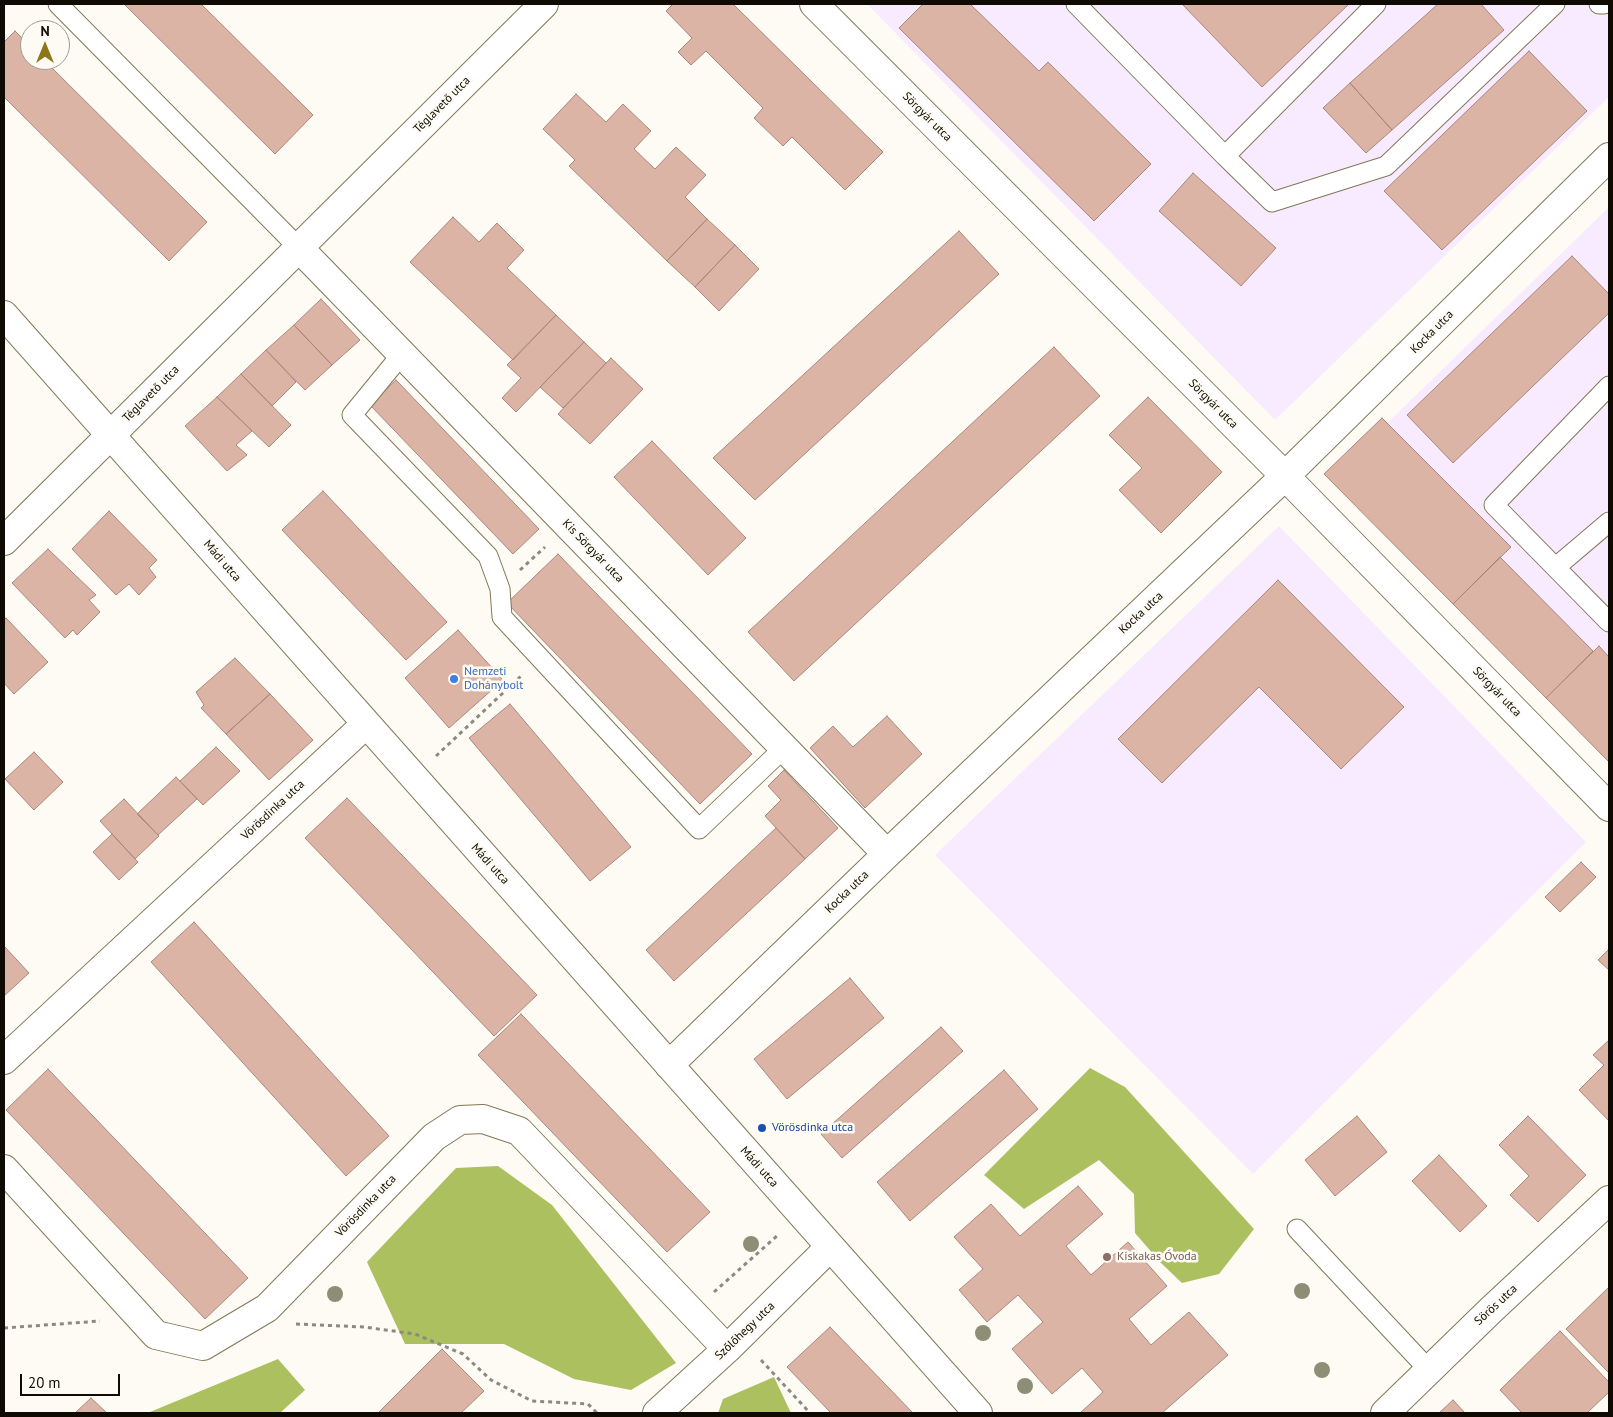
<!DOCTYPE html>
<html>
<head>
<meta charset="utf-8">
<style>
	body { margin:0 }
	#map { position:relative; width:1613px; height:1417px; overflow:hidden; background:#fdfbf4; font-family:"PT Sans",sans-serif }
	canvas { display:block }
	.frame { position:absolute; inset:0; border:5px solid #0f0b02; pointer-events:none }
	.north { position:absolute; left:20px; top:20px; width:50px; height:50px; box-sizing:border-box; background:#fdfbf4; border:1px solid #9e9b93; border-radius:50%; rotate:0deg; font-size:14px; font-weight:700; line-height:20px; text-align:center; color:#0f0b02 }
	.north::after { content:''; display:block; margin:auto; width:18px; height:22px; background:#8e761b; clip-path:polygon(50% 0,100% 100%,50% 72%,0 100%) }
	.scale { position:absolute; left:20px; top:1374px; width:100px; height:22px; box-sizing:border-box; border:2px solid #0f0b02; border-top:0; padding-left:6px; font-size:15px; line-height:18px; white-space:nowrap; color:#0f0b02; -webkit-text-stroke:4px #fdfbf4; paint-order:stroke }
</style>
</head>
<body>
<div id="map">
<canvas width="1613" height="1417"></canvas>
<div class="frame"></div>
<div class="north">N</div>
<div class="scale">20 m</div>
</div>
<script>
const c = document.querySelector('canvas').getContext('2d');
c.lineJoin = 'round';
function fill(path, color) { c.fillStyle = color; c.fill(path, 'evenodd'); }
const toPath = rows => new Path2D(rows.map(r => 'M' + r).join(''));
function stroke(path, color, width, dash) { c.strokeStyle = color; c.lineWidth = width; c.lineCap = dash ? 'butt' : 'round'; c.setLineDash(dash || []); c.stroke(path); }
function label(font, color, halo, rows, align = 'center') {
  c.font = font + ' "PT Sans",sans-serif'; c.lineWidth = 5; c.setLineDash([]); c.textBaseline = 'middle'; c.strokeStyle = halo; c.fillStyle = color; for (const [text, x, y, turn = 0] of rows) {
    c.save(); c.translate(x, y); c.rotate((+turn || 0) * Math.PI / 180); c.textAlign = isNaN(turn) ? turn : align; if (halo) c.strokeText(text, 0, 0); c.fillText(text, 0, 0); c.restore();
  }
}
const industrial = toPath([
	[867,4,1609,4,1609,97,1275,420],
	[1609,207,1609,750,1336,473],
	[1279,526,1586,842,1253,1174,935,855]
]);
const forest = toPath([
	[1090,1068,1125,1087,1254,1229,1219,1274,1182,1283,1160,1262,1135,1233,1134,1194,1099,1160,1024,1209,984,1175],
	[498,1166,552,1205,676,1363,631,1390,574,1379,504,1344,405,1344,367,1262,456,1168],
	[278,1359,305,1390,280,1413,150,1412],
	[774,1377,791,1413,718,1413,723,1399]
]);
const building = toPath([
	[124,4,201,4,313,115,275,154,124,4],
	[673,4,733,4,883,152,845,190,792,137,783,146,754,118,763,108,706,51,691,65,678,52,692,38,666,11,673,4],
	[923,4,970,4,1039,71,1048,62,1151,164,1094,221,899,28,923,4],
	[1182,4,1349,4,1262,87,1182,4],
	[1438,4,1481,4,1504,30,1392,130,1350,83,1438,4],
	[15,31,30,46,30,60,44,60,207,222,169,261,4,97,4,42,15,31],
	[1529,51,1587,111,1442,250,1384,191,1529,51],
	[1350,83,1392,130,1366,153,1323,108,1350,83],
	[576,94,606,122,623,104,651,131,634,149,655,169,676,147,706,175,685,197,707,219,667,261,569,166,575,160,543,129,576,94],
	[1193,173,1276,248,1241,286,1159,211,1193,173],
	[453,217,479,242,497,223,524,250,507,268,556,315,513,360,410,262,453,217],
	[707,219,735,245,695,287,667,261,707,219],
	[959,231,999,274,755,500,713,458,959,231],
	[735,245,759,269,719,311,695,287,735,245],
	[1572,256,1609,294,1609,313,1453,463,1407,415,1572,256],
	[321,299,360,340,332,365,294,325,321,299],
	[556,315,584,342,516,412,502,398,521,378,507,365,556,315],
	[294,325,332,365,305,390,266,350,294,325],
	[584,342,606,363,563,408,540,387,584,342],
	[1054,347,1100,396,794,681,748,632,1054,347],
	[266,350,296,382,272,406,241,374,266,350],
	[611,358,643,389,590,444,558,414,611,358],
	[241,374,291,425,269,447,217,397,241,374],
	[396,380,539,529,513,554,370,405,396,380],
	[217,397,252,431,236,445,247,455,227,471,185,426,217,397],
	[1148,397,1222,472,1161,533,1119,490,1142,468,1109,435,1148,397],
	[1382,418,1511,547,1453,604,1324,474,1382,418],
	[652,441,746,538,708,575,614,477,652,441],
	[323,491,447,622,406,660,282,530,323,491],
	[109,511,157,560,149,568,156,577,139,595,129,584,116,595,72,549,109,511],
	[48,549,96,595,89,600,100,612,77,635,73,630,65,638,12,583,48,549],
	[558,554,752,754,700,804,507,603,558,554],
	[1500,557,1593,651,1546,698,1453,604,1500,557],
	[1278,580,1404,707,1341,769,1259,687,1162,783,1118,739,1278,580],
	[6,618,48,662,14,694,4,683,4,620,6,618],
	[458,630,503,680,449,728,405,678,458,630],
	[1599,646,1609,657,1609,762,1546,698,1599,646],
	[235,658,270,694,226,734,201,708,204,705,196,692,235,658],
	[270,694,313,740,269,780,226,734,270,694],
	[510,704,631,847,590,881,469,738,510,704],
	[887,716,922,754,865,808,810,748,833,726,853,747,887,716],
	[216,747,240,771,203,805,180,781,216,747],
	[34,752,63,782,34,810,5,779,34,752],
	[784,770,838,828,805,859,765,816,781,800,768,786,784,770],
	[176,777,197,799,158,835,137,814,176,777],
	[347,798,537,995,494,1036,305,838,347,798],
	[124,799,159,836,135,859,100,821,124,799],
	[776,828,805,859,674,981,646,950,776,828],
	[112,834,138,862,119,880,93,852,112,834],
	[1581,862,1596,877,1560,912,1545,897,1581,862],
	[194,922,389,1136,346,1176,151,962,194,922],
	[4,946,29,973,4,996,4,946],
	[1609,949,1609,970,1598,960,1609,949],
	[850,978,884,1018,787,1099,754,1059,850,978],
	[521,1014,710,1212,667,1252,478,1055,521,1014],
	[941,1027,963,1051,842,1158,821,1134,941,1027],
	[1609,1040,1609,1121,1579,1090,1604,1065,1593,1055,1609,1040],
	[48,1069,248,1278,205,1319,6,1110,48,1069],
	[1004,1070,1038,1109,910,1221,877,1182,1004,1070],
	[1357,1116,1387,1152,1335,1196,1305,1160,1357,1116],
	[1528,1116,1586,1175,1538,1222,1510,1195,1529,1176,1499,1145,1528,1116],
	[1439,1155,1487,1206,1460,1232,1412,1181,1439,1155],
	[1078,1186,1103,1214,1066,1246,1091,1275,1128,1242,1167,1286,1129,1319,1151,1345,1189,1312,1228,1355,1162,1413,1080,1413,1103,1392,1082,1368,1052,1394,1012,1349,1043,1322,1018,1295,987,1322,959,1290,983,1269,954,1237,991,1204,1020,1236,1078,1186],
	[1609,1287,1609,1373,1566,1329,1609,1287],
	[830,1327,913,1413,831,1413,787,1367,830,1327],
	[1560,1331,1609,1382,1609,1392,1587,1413,1522,1413,1500,1390,1560,1331],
	[442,1349,484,1391,461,1413,378,1413,442,1349],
	[91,1398,107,1413,75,1413,91,1398],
	[1453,1400,1465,1413,1439,1413,1453,1400]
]);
const path = toPath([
	[520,570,545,547],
	[436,756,521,676],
	[714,1292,778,1235],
	[296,1324,364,1327,415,1334,463,1354,491,1380,532,1401,588,1404,597,1413],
	[4,1328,100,1321],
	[761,1360,810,1413]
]);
const service = toPath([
	[58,4,299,248],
	[1076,4,1225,156,1376,4],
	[1599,4,1604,4],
	[1225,156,1272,202,1386,166,1555,4],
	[402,354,352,415,488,556,500,589,502,617,699,829,784,748],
	[1609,386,1494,505,1609,622],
	[1556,567,1609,522],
	[1297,1229,1429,1370]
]);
const minor = toPath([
	[814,4,1285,476,1609,807],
	[299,248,887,854],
	[4,541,544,4],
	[4,1060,366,724],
	[669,1065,887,854,1285,476,1609,157],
	[4,1169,156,1335,203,1346,267,1308,434,1137,460,1120,483,1119,519,1131,727,1349],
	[657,1413,727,1349,830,1247],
	[1385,1413,1491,1310,1609,1200]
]);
const tertiary = toPath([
	[4,315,978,1413]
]);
const trees = [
	[751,1244],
	[1302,1291],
	[335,1294],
	[983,1333],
	[1322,1370],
	[1025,1386]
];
const markers = [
	[454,679,5,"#3f7fe0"],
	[762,1128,5,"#1a4fb4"],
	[1107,1257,5,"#8d6e63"]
];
const streetNames = [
	["Téglavető utca",442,105,-45],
	["Sörgyár utca",927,117,45],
	["Kocka utca",1432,332,-45],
	["Téglavető utca",151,394,-45],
	["Sörgyár utca",1213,404,45],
	["Kis Sörgyár utca",593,551,46],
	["Mádi utca",222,561,49],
	["Kocka utca",1141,613,-43],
	["Sörgyár utca",1497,692,46],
	["Vörösdinka utca",273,810,-43],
	["Mádi utca",490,864,48],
	["Kocka utca",847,892,-44],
	["Mádi utca",759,1167,48],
	["Vörösdinka utca",366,1206,-46],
	["Sörös utca",1496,1305,-43],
	["Szőlőhegy utca",745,1331,-44]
];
const shopNames = [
	["Nemzeti",464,672],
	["Dohánybolt",464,686]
];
const transitNames = [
	["Vörösdinka utca",772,1128]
];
const educationNames = [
	["Kiskakas Óvoda",1117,1257]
];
fill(industrial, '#f9ebff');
fill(forest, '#adc05f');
fill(building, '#dbb4a6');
stroke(building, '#ab877a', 1);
stroke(service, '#827757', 21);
stroke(minor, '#827757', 30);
stroke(tertiary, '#827757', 30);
stroke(path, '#8c8981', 3, [4, 4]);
stroke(service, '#fff', 19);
stroke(minor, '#fff', 28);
stroke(tertiary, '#fff', 28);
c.fillStyle = '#8c8f75';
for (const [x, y] of trees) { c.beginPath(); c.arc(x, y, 8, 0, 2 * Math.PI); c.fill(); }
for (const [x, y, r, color] of markers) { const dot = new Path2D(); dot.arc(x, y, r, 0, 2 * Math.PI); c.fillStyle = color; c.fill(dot); stroke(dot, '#fdfbf4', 2); }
label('12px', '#0f0b02', '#fdfbf4', streetNames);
label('12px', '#366cbe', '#fdfbf4', shopNames, 'left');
label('12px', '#164399', '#fdfbf4', transitNames, 'left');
label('12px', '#785e54', '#fdfbf4', educationNames, 'left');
</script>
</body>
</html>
